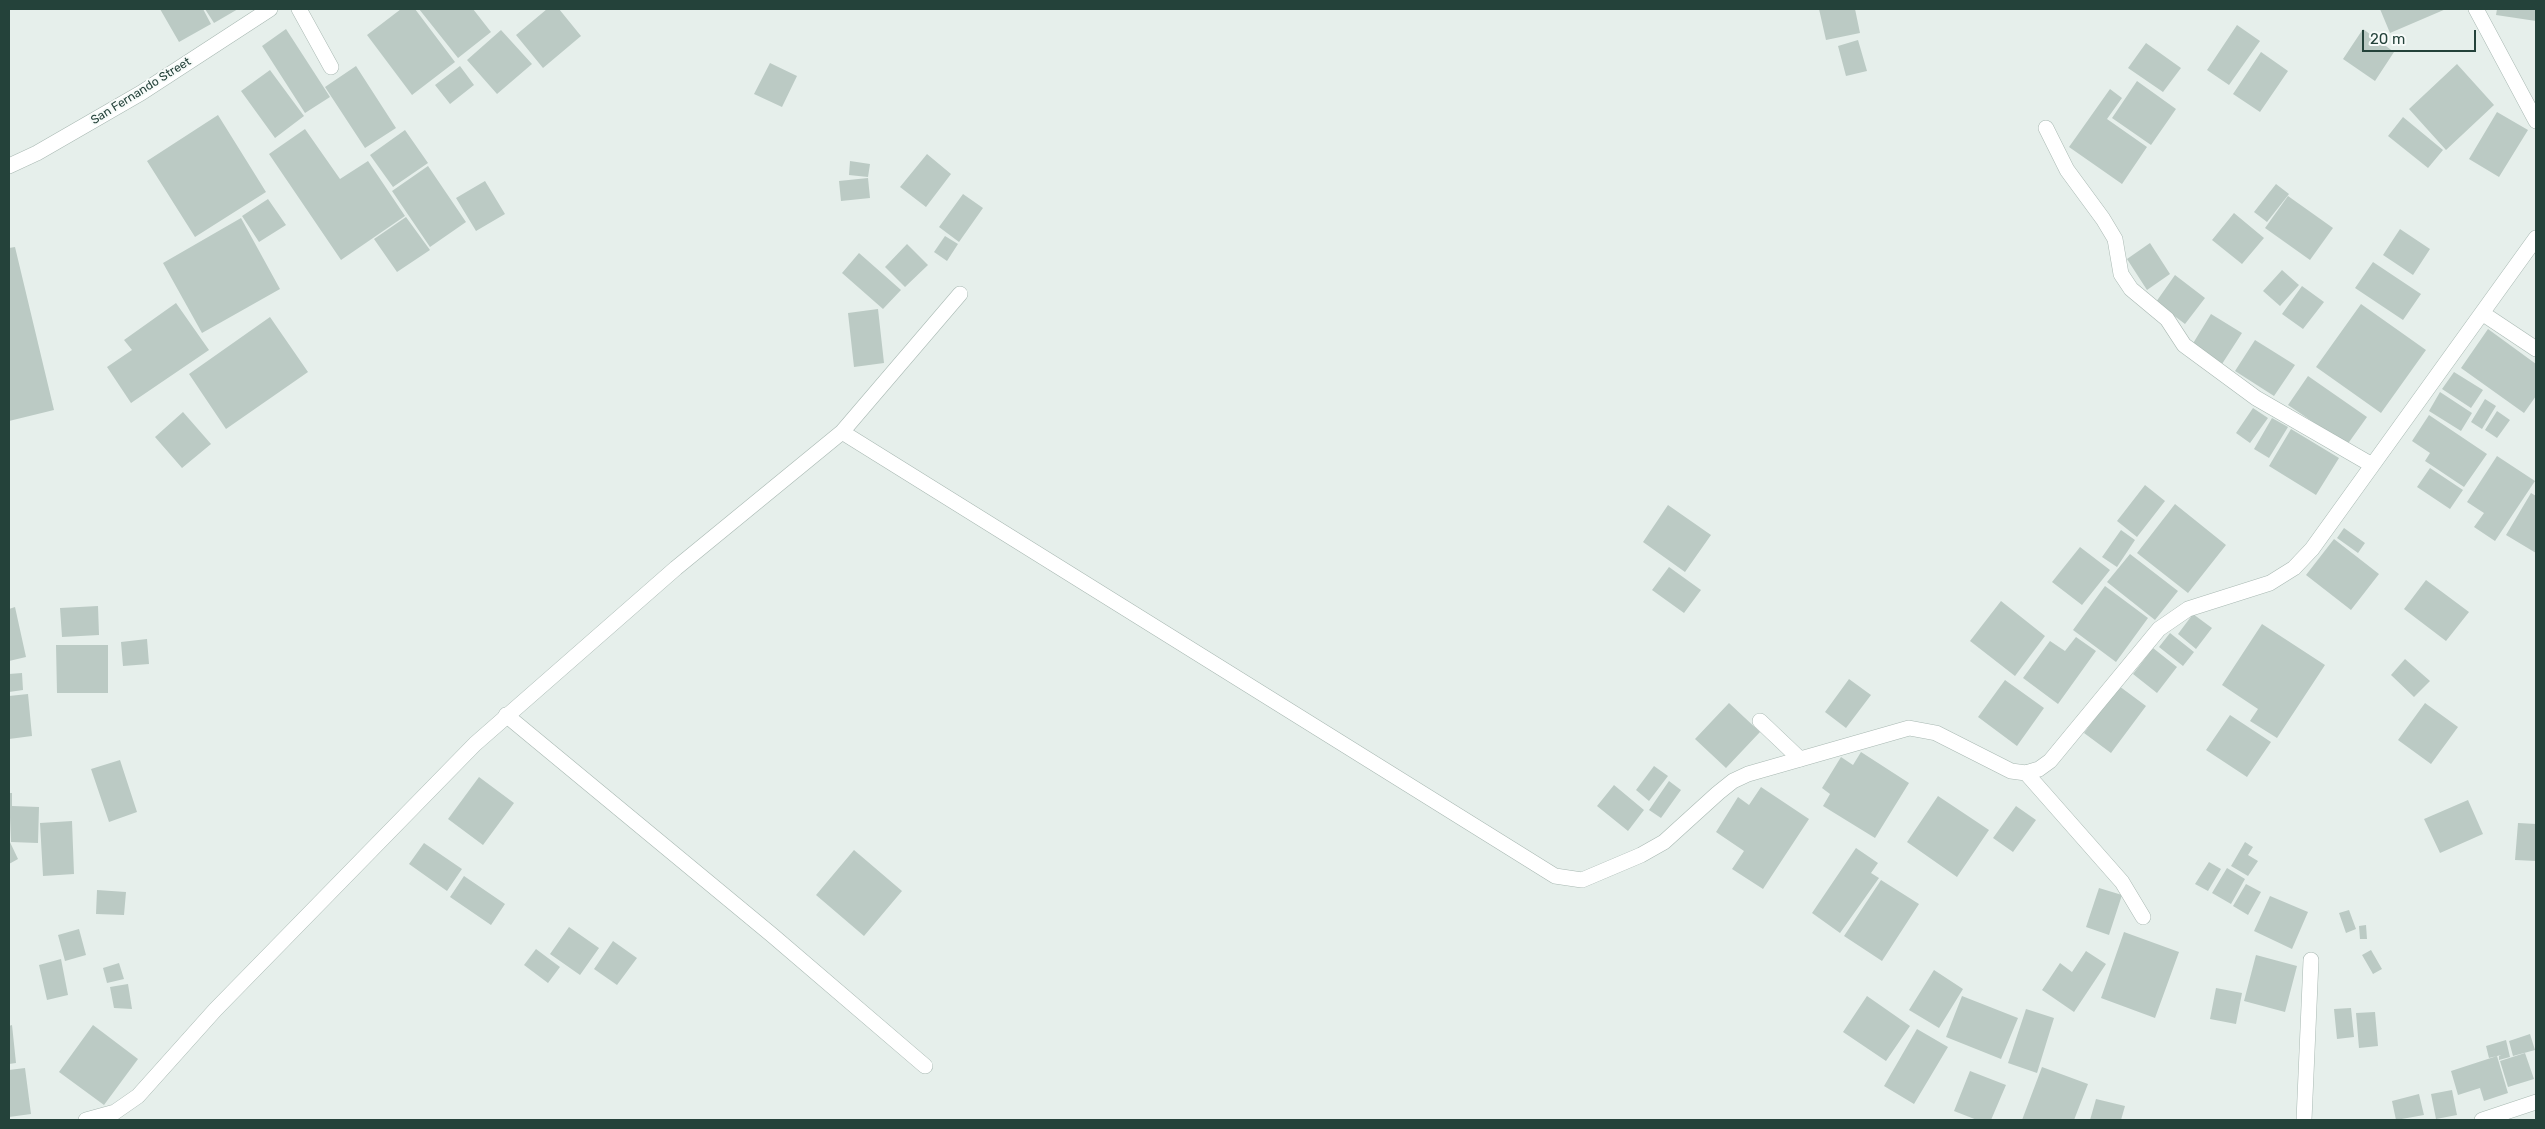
<!DOCTYPE html>
<html>
<head>
<meta charset="utf-8">
<style>
	body { margin:0 }
	#map { position:relative; width:2545px; height:1129px; overflow:hidden; background:#e6efeb; font-family:Rubik,sans-serif }
	canvas { display:block }
	.frame { position:absolute; inset:0; border:10px solid #24423a; pointer-events:none }
	.scale { position:absolute; left:2362px; top:30px; width:114px; height:22px; box-sizing:border-box; border:2px solid #24423a; border-top:0; padding-left:6px; font-size:15px; line-height:18px; white-space:nowrap; color:#24423a; -webkit-text-stroke:4px #f7fbf9; paint-order:stroke }
</style>
</head>
<body>
<div id="map">
<canvas width="2545" height="1129"></canvas>
<div class="frame"></div>
<div class="scale">20 m</div>
</div>
<script>
const c = document.querySelector('canvas').getContext('2d');
c.lineJoin = 'round';
function fill(path, color) { c.fillStyle = color; c.fill(path, 'evenodd'); }
const toPath = rows => new Path2D(rows.map(r => 'M' + r).join(''));
function stroke(path, color, width, dash) { c.strokeStyle = color; c.lineWidth = width; c.lineCap = dash ? 'butt' : 'round'; c.setLineDash(dash || []); c.stroke(path); }
function label(font, color, halo, rows, align = 'center') {
  c.font = font + ' Rubik,sans-serif'; c.lineWidth = 4; c.setLineDash([]); c.textBaseline = 'middle'; c.strokeStyle = halo; c.fillStyle = color; for (const [text, x, y, turn = 0] of rows) {
    c.save(); c.translate(x, y); c.rotate((+turn || 0) * Math.PI / 180); c.textAlign = isNaN(turn) ? turn : align; if (halo) c.strokeText(text, 0, 0); c.fillText(text, 0, 0); c.restore();
  }
}
const building = toPath([
	[160,9,203,9,211,24,179,42],
	[205,9,238,9,214,23],
	[401,9,415,9,455,62,412,95,367,35],
	[419,9,473,9,491,32,458,58],
	[547,9,559,9,581,36,543,68,516,35],
	[1819,9,1855,9,1860,33,1826,40],
	[2380,9,2446,9,2390,33],
	[2497,9,2536,9,2536,21,2496,15],
	[2237,25,2260,41,2229,85,2207,70],
	[286,29,330,97,305,113,262,46],
	[2363,29,2394,52,2375,81,2343,59],
	[501,30,532,64,497,94,467,60],
	[1858,40,1867,71,1846,76,1838,46],
	[2146,43,2181,68,2163,92,2128,68],
	[2261,52,2288,71,2260,112,2233,94],
	[770,63,797,76,782,107,754,94],
	[2457,64,2494,105,2446,150,2409,109],
	[356,66,396,128,365,148,325,87],
	[460,66,474,85,450,104,435,85],
	[270,70,304,116,275,138,241,91],
	[2137,81,2176,109,2151,145,2112,118],
	[2110,89,2122,98,2107,119,2147,147,2122,184,2069,147],
	[2497,112,2528,130,2499,177,2469,159],
	[218,115,266,192,195,237,147,161],
	[2403,117,2443,150,2428,168,2388,136],
	[305,129,340,179,368,161,405,216,341,260,269,154],
	[405,130,428,163,393,187,370,155],
	[927,154,951,174,926,207,900,187],
	[850,161,870,164,868,177,849,175],
	[428,166,466,222,430,247,392,191],
	[868,178,870,198,841,201,839,181],
	[485,181,505,214,476,231,456,198],
	[2276,184,2289,194,2267,222,2254,212],
	[963,194,983,208,959,242,939,227],
	[2288,196,2333,228,2310,260,2265,228],
	[268,199,286,225,259,242,242,216],
	[2234,213,2264,238,2242,264,2212,240],
	[406,217,430,250,397,272,374,239],
	[241,218,280,289,202,333,163,263],
	[2400,229,2430,249,2413,275,2383,255],
	[945,236,958,244,947,261,934,252],
	[2150,243,2170,274,2147,290,2127,259],
	[907,244,928,265,905,287,885,267],
	[15,247,54,410,9,421,9,248],
	[859,253,901,290,883,309,842,273],
	[2373,262,2421,294,2403,320,2355,288],
	[2282,270,2299,285,2280,306,2263,291],
	[2175,275,2205,298,2185,324,2156,302],
	[2302,286,2324,302,2303,329,2282,314],
	[176,303,209,350,131,403,107,367,132,350,124,340],
	[2361,304,2426,350,2381,413,2316,367],
	[878,309,884,363,854,367,848,313],
	[2211,314,2242,333,2222,364,2192,345],
	[270,317,308,372,226,429,189,374],
	[2488,329,2536,364,2536,396,2524,413,2461,368],
	[2255,340,2295,365,2274,396,2235,371],
	[2454,372,2483,390,2471,408,2442,389],
	[2308,376,2367,417,2347,445,2288,405],
	[2440,392,2472,413,2461,431,2429,411],
	[2485,399,2496,406,2482,429,2471,422],
	[2253,408,2268,418,2250,443,2236,433],
	[2497,411,2510,420,2497,438,2485,430],
	[183,412,211,444,182,468,155,437],
	[2429,415,2487,454,2464,487,2425,461,2430,453,2412,441],
	[2272,418,2288,427,2269,458,2254,449],
	[2291,429,2339,458,2316,495,2269,466],
	[2497,456,2535,481,2495,541,2474,527,2484,513,2467,502],
	[2430,468,2463,490,2450,509,2417,487],
	[2145,485,2165,501,2137,537,2117,521],
	[2531,493,2536,496,2536,553,2506,535],
	[2175,504,2226,545,2188,593,2137,553],
	[1668,505,1711,535,1685,572,1643,542],
	[2344,528,2365,543,2358,553,2337,538],
	[2121,530,2135,540,2117,567,2102,557],
	[2334,539,2379,574,2351,610,2306,575],
	[2080,547,2110,570,2082,605,2052,582],
	[2130,554,2178,591,2155,620,2107,582],
	[1669,567,1701,590,1684,613,1652,590],
	[2426,580,2469,612,2446,641,2404,609],
	[2105,586,2148,618,2116,662,2073,630],
	[2001,601,2045,636,2015,676,1970,641],
	[98,606,99,635,62,637,60,608],
	[15,607,26,657,9,661,9,609],
	[2193,614,2212,628,2196,649,2178,634],
	[2262,624,2325,665,2277,738,2250,721,2258,709,2222,685],
	[2170,633,2194,652,2183,666,2159,647],
	[2076,637,2096,651,2058,704,2023,678,2050,641,2065,651],
	[147,639,149,664,123,666,121,642],
	[56,645,108,645,108,693,57,693],
	[2153,648,2177,667,2157,693,2133,674],
	[2405,659,2430,681,2414,697,2391,675],
	[22,673,23,690,9,692,9,674],
	[1849,679,1871,695,1846,728,1825,712],
	[2005,680,2044,708,2017,746,1978,717],
	[2119,686,2146,706,2111,753,2084,733],
	[28,694,32,736,9,739,9,696],
	[1729,703,1760,732,1726,768,1695,739],
	[2425,703,2458,727,2431,764,2398,740],
	[2230,715,2271,742,2247,777,2206,750],
	[1861,752,1909,783,1875,838,1823,806,1830,794,1822,788,1841,757,1853,765],
	[120,760,137,812,109,822,91,769],
	[1654,766,1668,776,1649,801,1636,790],
	[479,777,514,803,483,845,448,819],
	[1669,781,1681,790,1661,818,1649,810],
	[1614,785,1644,810,1628,831,1597,806],
	[1761,787,1809,819,1763,889,1732,869,1744,851,1716,832,1738,797,1749,805],
	[9,793,12,793,12,806,39,807,38,843,11,842],
	[1938,796,1989,830,1957,877,1907,842],
	[2468,800,2483,834,2440,853,2424,819],
	[2016,806,2036,820,2013,852,1993,838],
	[72,821,74,874,43,876,40,823],
	[2518,823,2536,824,2536,861,2515,860],
	[9,840,18,859,9,864],
	[2245,842,2253,847,2248,855,2258,861,2248,876,2231,866],
	[424,843,462,869,447,891,409,864],
	[1856,848,1878,863,1871,873,1879,878,1840,933,1812,913],
	[854,850,902,891,864,936,816,895],
	[2209,862,2221,869,2208,891,2195,884],
	[2227,868,2245,879,2231,904,2212,893],
	[464,876,505,904,491,925,450,897],
	[1881,880,1919,904,1882,961,1844,936],
	[2246,884,2261,892,2248,915,2233,906],
	[2099,888,2122,895,2109,935,2086,927],
	[97,890,126,892,124,915,96,914],
	[2270,896,2308,912,2292,949,2254,931],
	[2349,910,2356,929,2346,933,2339,913],
	[2366,925,2367,939,2360,939,2359,926],
	[569,927,599,948,580,975,550,954],
	[79,929,86,955,65,961,58,935],
	[2124,932,2179,952,2155,1018,2101,998],
	[613,941,637,958,617,985,594,969],
	[536,949,560,967,548,983,524,965],
	[2371,950,2382,969,2373,974,2362,955],
	[2086,951,2106,964,2074,1012,2042,990,2060,963,2072,972],
	[2256,955,2297,966,2285,1012,2244,1001],
	[61,959,68,995,47,1000,39,965],
	[119,963,124,979,107,983,103,968],
	[1934,970,1963,989,1939,1028,1909,1010],
	[128,984,132,1009,114,1008,110,987],
	[2216,988,2242,993,2236,1024,2210,1019],
	[1867,996,1910,1026,1886,1061,1843,1032],
	[1962,996,2018,1018,2001,1059,1946,1037],
	[2351,1008,2354,1037,2337,1039,2334,1009],
	[2026,1009,2054,1018,2037,1073,2008,1063],
	[2375,1012,2378,1046,2359,1048,2356,1013],
	[12,1025,16,1063,9,1064,9,1026],
	[93,1025,138,1059,104,1105,59,1072],
	[1917,1029,1948,1047,1914,1104,1884,1086],
	[2530,1034,2535,1050,2513,1056,2509,1041],
	[2506,1040,2510,1057,2499,1060,2499,1056,2501,1055,2489,1058,2486,1046],
	[2525,1053,2534,1079,2508,1087,2500,1061],
	[2497,1056,2508,1093,2484,1101,2480,1088,2458,1095,2451,1071],
	[2042,1067,2088,1084,2074,1120,2022,1120],
	[25,1068,31,1114,9,1117,9,1070],
	[1970,1071,2006,1085,1991,1120,1977,1120,1954,1111],
	[2452,1090,2457,1115,2436,1119,2431,1094],
	[2419,1094,2424,1115,2396,1120,2392,1101],
	[2096,1099,2125,1106,2121,1120,2090,1120]
]);
const lane = toPath([
	[506,715,772,935,925,1066],
	[1760,721,1800,759]
]);
const street = toPath([
	[299,9,331,67],
	[2476,9,2536,121],
	[2046,128,2067,170,2103,219,2115,239,2121,274,2131,289,2167,319,2184,345,2256,398,2372,465],
	[9,166,37,153,141,93,270,9],
	[2482,313,2536,349],
	[842,432,1555,876,1582,880,1641,855,1664,842,1718,793,1733,781,1748,774,1909,728,1936,733,2011,771,2026,773,2039,769,2050,761,2159,629,2188,609,2270,583,2294,568,2312,549,2536,238],
	[2026,773,2122,882,2143,917],
	[86,1120,115,1112,138,1096,215,1010,475,744,676,568,842,432,960,294],
	[2304,1120,2311,960],
	[2482,1120,2536,1102]
]);
const streetNames = [
	["San Fernando Street",141,91,-32]
];
fill(building, '#bbcac4');
stroke(lane, '#a8b8b2', 16);
stroke(street, '#a8b8b2', 16);
stroke(lane, '#fff', 15);
stroke(street, '#fff', 15);
label('12px', '#24423a', '#f7fbf9', streetNames);
</script>
</body>
</html>
